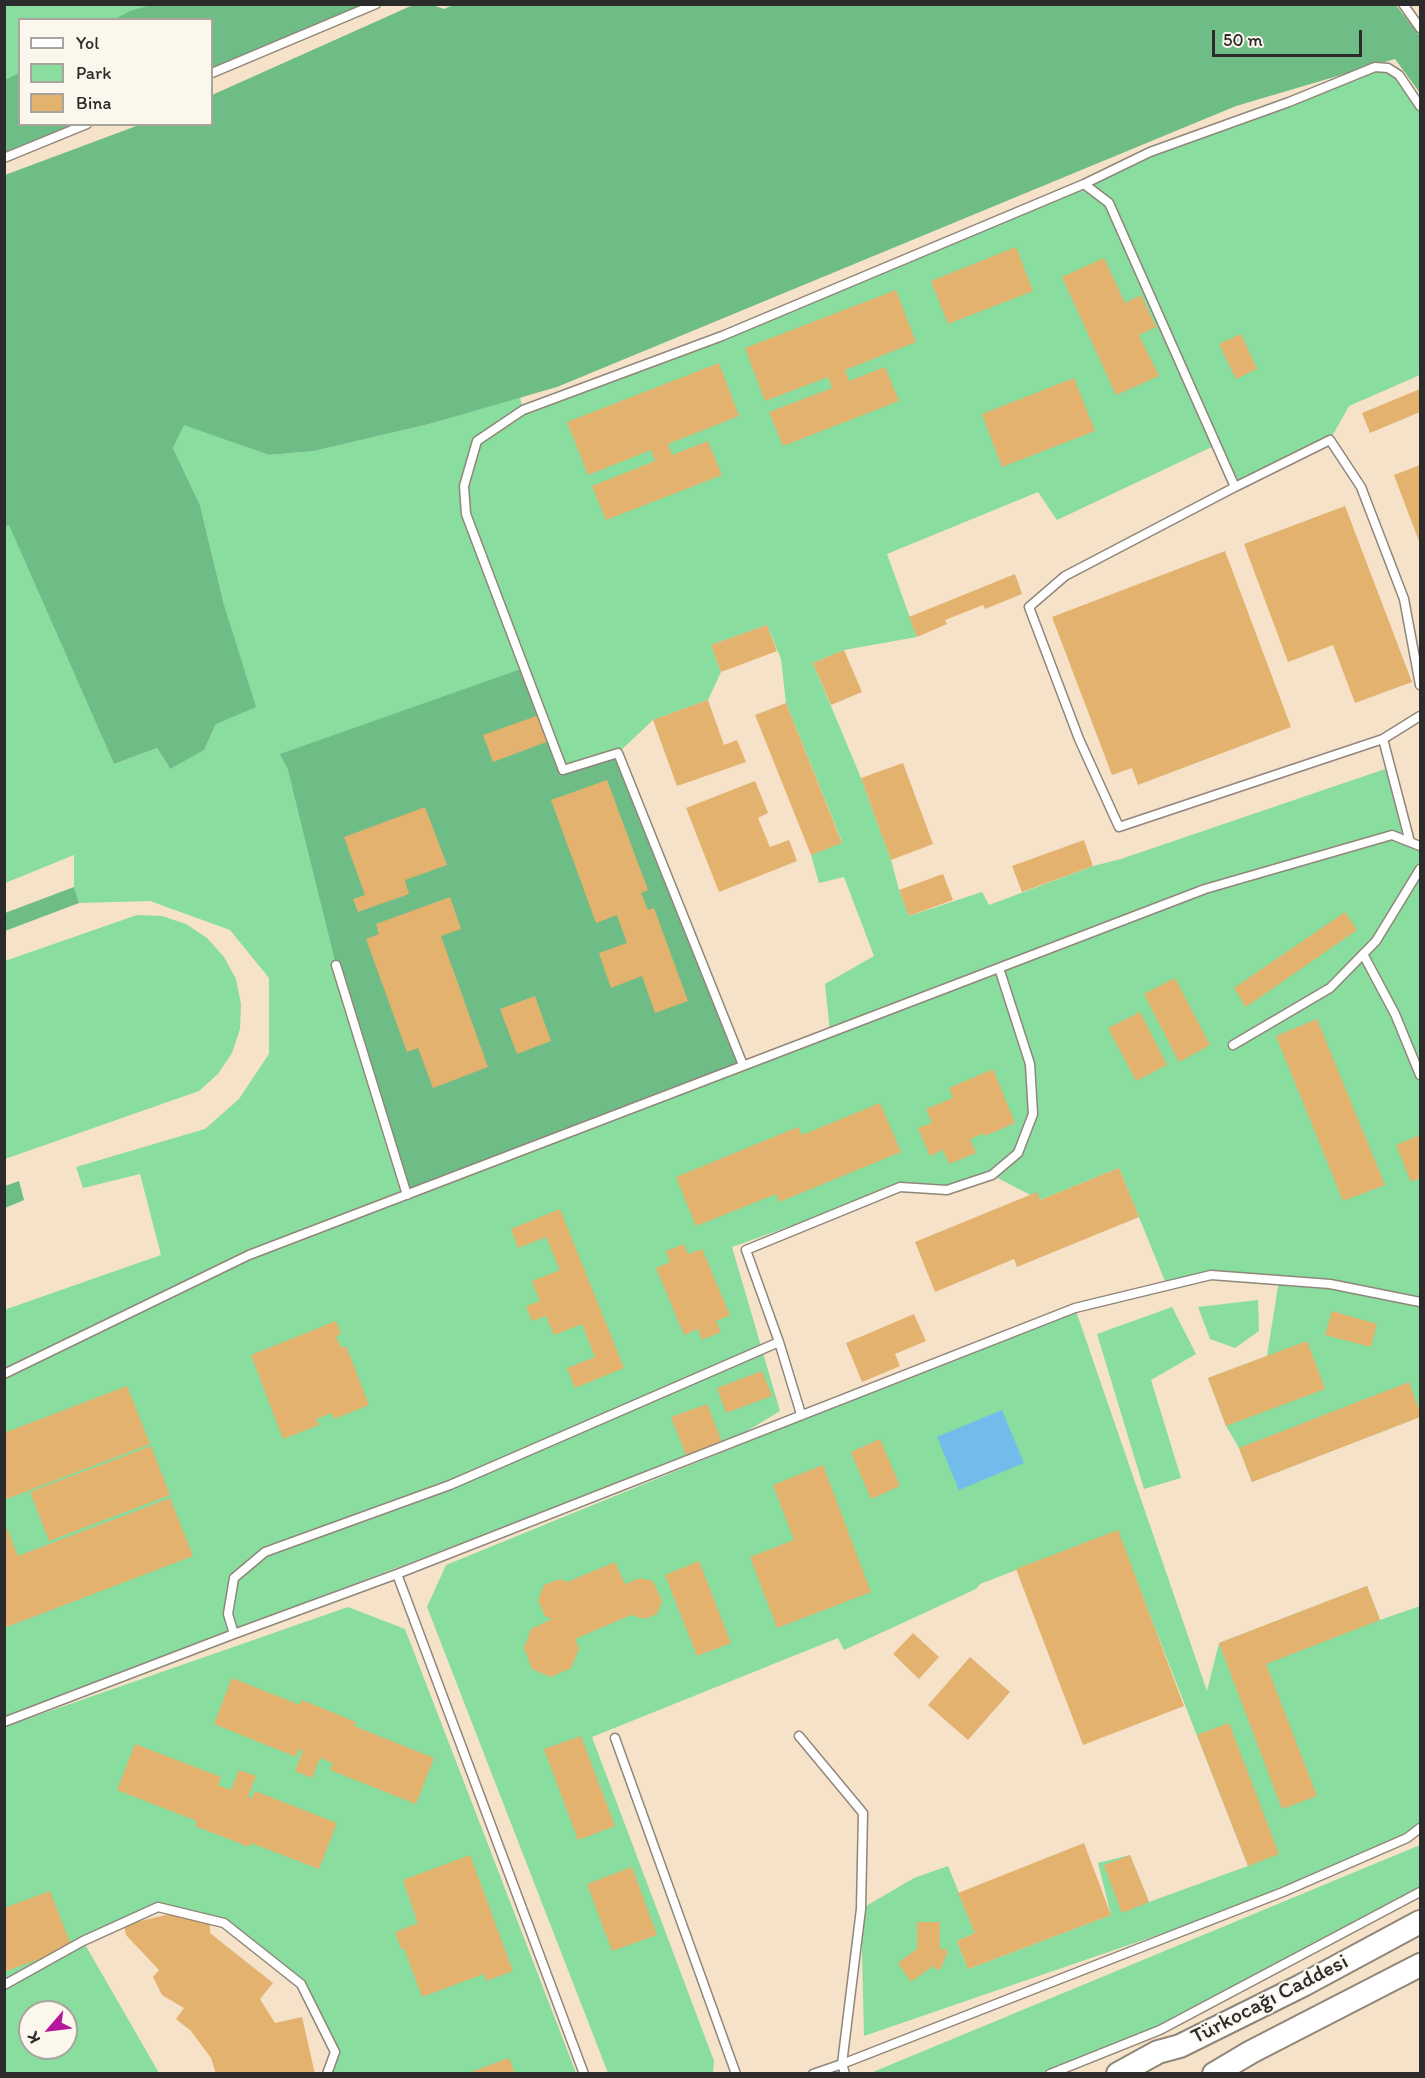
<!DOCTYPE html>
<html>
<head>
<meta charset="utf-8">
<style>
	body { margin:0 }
	#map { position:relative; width:1425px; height:2078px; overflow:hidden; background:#f5e2c8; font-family:Itim,sans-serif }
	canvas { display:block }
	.frame { position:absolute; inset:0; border:6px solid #2b2b2b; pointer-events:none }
	.legend { position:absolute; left:18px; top:18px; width:195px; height:108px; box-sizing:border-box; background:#fbf7ec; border:2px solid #a8a59f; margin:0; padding:8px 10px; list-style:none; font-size:18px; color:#2b2b2b }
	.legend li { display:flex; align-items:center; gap:12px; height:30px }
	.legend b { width:30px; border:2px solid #a8a59f }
	.north { position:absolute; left:18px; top:2000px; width:60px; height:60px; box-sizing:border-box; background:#fbf7ec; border:2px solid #a8a59f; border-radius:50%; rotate:242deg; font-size:16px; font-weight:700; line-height:24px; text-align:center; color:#2b2b2b }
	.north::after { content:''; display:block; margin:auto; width:21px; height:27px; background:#b5179e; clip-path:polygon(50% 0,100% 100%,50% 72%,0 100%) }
	.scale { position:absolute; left:1212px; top:30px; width:150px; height:27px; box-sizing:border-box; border:3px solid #2b2b2b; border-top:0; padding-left:8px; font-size:18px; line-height:21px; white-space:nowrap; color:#2b2b2b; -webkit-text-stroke:4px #fbf7ec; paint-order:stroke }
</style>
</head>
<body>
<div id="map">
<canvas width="1425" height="2078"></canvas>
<div class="frame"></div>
<ul class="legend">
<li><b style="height:8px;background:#fff"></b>Yol</li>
<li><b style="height:16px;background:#88dd9f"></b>Park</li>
<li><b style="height:16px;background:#e4b26f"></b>Bina</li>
</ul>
<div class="north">K</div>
<div class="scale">50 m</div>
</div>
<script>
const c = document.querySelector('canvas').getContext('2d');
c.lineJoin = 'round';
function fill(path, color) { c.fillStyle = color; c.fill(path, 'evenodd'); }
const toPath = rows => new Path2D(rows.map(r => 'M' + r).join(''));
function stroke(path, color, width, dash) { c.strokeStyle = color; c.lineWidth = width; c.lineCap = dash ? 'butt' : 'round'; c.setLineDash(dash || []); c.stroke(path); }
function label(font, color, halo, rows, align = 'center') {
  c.font = font + ' Itim,sans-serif'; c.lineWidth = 4.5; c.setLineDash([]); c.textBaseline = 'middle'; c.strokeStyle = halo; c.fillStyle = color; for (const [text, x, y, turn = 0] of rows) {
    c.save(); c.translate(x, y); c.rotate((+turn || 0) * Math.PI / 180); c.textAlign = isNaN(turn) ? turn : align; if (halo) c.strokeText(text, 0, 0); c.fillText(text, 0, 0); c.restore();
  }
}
const green = toPath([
	[5,5,376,5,212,20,20,20,20,124,5,158],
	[1375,67,1388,68,1420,106,1420,375,1349,406,1330,440,1235,487,1216,445,1057,520,1038,492,887,554,917,637,844,650,813,663,861,778,891,860,899,890,909,916,982,892,989,905,1093,866,1121,859,1391,767,1410,842,1420,846,1420,1417,1252,1482,1239,1448,1226,1426,1208,1378,1267,1356,1279,1280,1211,1275,1167,1286,1119,1168,1040,1200,992,1175,947,1190,900,1187,732,1247,780,1411,732,1440,320,1597,5,1720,4,1310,161,1255,140,1174,83,1188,76,1167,205,1129,239,1099,269,1054,269,978,230,930,150,901,79,903,74,887,74,855,5,883,5,527,9,524,114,764,157,748,169,768,204,750,216,724,224,605,200,505,173,448,184,424,269,455,314,451,429,424,520,397,523,409,722,336,1150,152],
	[767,625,781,659,786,703,842,842,811,855,819,883,844,877,874,956,825,984,830,1032,407,1194,288,770,281,754,563,770,618,753,653,720,708,700,721,672,711,645],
	[137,915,162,916,186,924,207,938,224,957,236,979,241,1004,240,1029,232,1053,218,1074,199,1091,5,1159,5,961],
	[1258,1300,1259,1331,1235,1348,1210,1339,1198,1307],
	[1172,1307,1196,1354,1151,1380,1181,1478,1144,1489,1097,1334],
	[1075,1308,1207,1691,1219,1643,1367,1586,1380,1620,1420,1606,1420,1828,1283,1892,864,2036,861,1909,914,1878,948,1866,975,1933,957,1941,968,1969,1111,1915,1098,1863,1130,1855,1149,1902,1248,1866,1117,1531,980,1584,976,1589,844,1650,838,1638,592,1737,714,2061,713,2073,608,2073,427,1607,446,1565],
	[348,1607,405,1629,576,2073,327,2073,335,2052,301,1984,224,1923,158,1907,83,1941,159,2073,5,2073,4,1727],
	[30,2012,66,2012,66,2048,30,2048],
	[1420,1845,1420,1892,1160,2030,1050,2073,874,2074,873,2072]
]);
const forest = toPath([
	[455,4,1395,4,1420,36,1420,93,1395,59,1236,106,557,387,429,424,314,451,269,455,184,425,173,448,200,505,224,605,256,707,216,724,204,750,170,769,157,748,114,764,9,525,5,527,5,175,139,125,212,124,212,95,413,5,432,5,444,9],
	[151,5,376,5,212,73,212,20,113,20,130,11],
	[19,73,20,124,87,125,5,158,5,80],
	[524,668,563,770,618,753,743,1065,407,1195,336,965,288,770,280,754],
	[74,887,79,903,5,931,5,913],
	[19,1181,24,1200,5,1208,5,1186]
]);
const water = toPath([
	[1002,1410,1024,1463,959,1490,937,1437]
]);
const building = toPath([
	[1016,247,1033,291,948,324,931,281],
	[1104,258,1125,303,1141,295,1156,327,1139,335,1159,376,1116,395,1062,277],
	[896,290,916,342,845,370,849,381,885,367,899,401,783,446,769,412,832,388,828,377,765,401,745,348],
	[1241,334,1257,369,1236,379,1219,344],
	[719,363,739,416,668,444,672,455,708,441,722,475,606,520,592,486,655,461,651,450,588,475,567,422],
	[1074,378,1095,431,1002,467,982,414],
	[1420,389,1420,412,1370,433,1362,413],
	[1420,465,1420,544,1394,475],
	[1345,506,1412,682,1355,703,1333,645,1288,662,1244,544],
	[1225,551,1291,727,1138,785,1132,768,1112,775,1052,617],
	[1015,574,1022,594,985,609,983,605,945,620,947,624,917,637,909,617],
	[767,625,777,651,721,672,711,645],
	[844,650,862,692,831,705,813,663],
	[708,700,724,745,737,740,746,762,677,786,653,720],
	[786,703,842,843,811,855,755,715],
	[539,715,549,741,493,762,483,735],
	[903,763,933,844,891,860,861,778],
	[607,780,648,890,641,893,648,910,654,908,688,1001,655,1013,642,976,611,988,599,953,627,943,617,915,596,923,551,800],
	[755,781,768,813,758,818,770,847,789,840,797,861,719,892,686,808],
	[425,807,447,865,405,880,409,894,358,912,353,899,365,895,344,837],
	[1084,840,1093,866,1022,892,1012,866],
	[943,874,953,900,909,916,899,890],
	[450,897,461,929,441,936,488,1067,433,1088,418,1048,407,1052,366,939,379,934,376,924],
	[1345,912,1357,930,1246,1007,1234,988],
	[1175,978,1210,1045,1179,1062,1144,994],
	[535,996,551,1041,517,1054,500,1009],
	[1140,1012,1167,1065,1136,1081,1108,1028],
	[1317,1019,1385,1185,1343,1201,1276,1036],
	[993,1069,1015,1123,985,1136,984,1133,970,1139,976,1153,949,1164,943,1150,930,1156,918,1128,932,1123,926,1109,953,1098,949,1088],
	[880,1103,901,1152,779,1202,776,1194,696,1226,676,1177,798,1127,802,1135],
	[1420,1135,1420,1178,1411,1182,1396,1145],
	[1119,1168,1139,1217,1017,1267,1014,1259,935,1292,915,1242,1037,1192,1040,1200],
	[560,1209,624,1368,575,1388,567,1368,595,1357,582,1324,554,1335,546,1316,532,1321,526,1306,540,1301,532,1281,560,1270,546,1237,518,1248,511,1229],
	[684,1244,688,1254,702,1249,730,1315,716,1321,721,1332,702,1340,698,1329,684,1335,656,1268,670,1262,666,1251],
	[1332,1311,1377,1324,1371,1347,1325,1335],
	[914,1314,926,1341,895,1354,900,1366,862,1382,846,1343],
	[336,1321,341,1334,336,1336,341,1348,346,1346,369,1405,334,1419,332,1413,316,1419,319,1425,283,1439,251,1355],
	[1307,1341,1325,1389,1226,1426,1208,1378],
	[762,1371,772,1396,726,1413,717,1388],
	[1409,1382,1420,1412,1420,1417,1252,1482,1239,1448],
	[127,1386,150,1444,4,1500,4,1433],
	[707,1404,722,1442,686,1455,671,1417],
	[880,1439,900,1486,871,1499,851,1452],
	[151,1446,170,1495,49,1541,30,1492],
	[823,1465,871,1592,777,1628,750,1557,794,1540,773,1485],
	[170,1498,193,1556,4,1628,4,1521,18,1556],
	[1118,1530,1184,1706,1083,1745,1016,1569],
	[699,1561,731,1643,697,1656,665,1575],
	[615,1562,625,1584,640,1578,653,1581,662,1601,657,1614,645,1619,631,1615,575,1639,579,1649,571,1668,551,1677,532,1669,524,1648,531,1629,552,1619,545,1616,538,1600,544,1585,560,1579,567,1582],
	[1367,1586,1380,1620,1266,1664,1317,1796,1282,1809,1219,1643],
	[913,1633,939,1657,919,1679,893,1654],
	[970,1657,1010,1692,968,1740,928,1705],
	[232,1678,300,1705,302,1700,356,1722,354,1726,434,1758,416,1804,330,1770,333,1763,320,1758,312,1778,295,1771,303,1751,299,1749,296,1757,214,1724],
	[1229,1723,1279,1854,1248,1866,1197,1735],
	[581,1736,615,1826,578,1840,544,1749],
	[135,1744,221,1777,218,1785,231,1790,239,1770,256,1776,248,1797,252,1798,255,1791,337,1823,319,1869,251,1843,249,1847,195,1826,197,1821,117,1790],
	[1084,1843,1111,1915,968,1969,957,1941,975,1933,958,1893],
	[470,1855,513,1971,486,1981,484,1974,422,1997,404,1948,401,1949,395,1932,418,1923,403,1880],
	[1130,1855,1149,1902,1122,1913,1104,1865],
	[632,1867,657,1935,612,1951,587,1884],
	[50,1891,72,1947,4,1972,4,1908],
	[170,1914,210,1922,210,1933,273,1983,260,1999,275,2023,302,2017,315,2074,216,2074,211,2058,191,2031,176,2019,184,2008,162,1995,153,1977,159,1970,126,1935,124,1925],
	[917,1922,940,1922,940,1949,947,1949,947,1954,941,1968,937,1971,933,1966,911,1982,898,1963,917,1949],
	[509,2058,515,2074,468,2074,468,2073]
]);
const lane = toPath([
	[1403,4,1420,28],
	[212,73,376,4],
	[4,158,87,124],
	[1084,184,1150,152,1289,102,1375,67,1388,68,1399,75,1420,106],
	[1235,487,1065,576,1029,607,1079,739,1119,827,1383,739],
	[1410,842,1383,739,1420,716],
	[1363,954,1395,1014,1420,1075],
	[336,965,407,1195],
	[1233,1045,1330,988,1376,941,1420,869],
	[743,1065,618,753,563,770,466,514,464,486,477,441,523,410,722,336,1084,184,1109,203,1235,487,1330,440,1361,487,1404,599,1420,685],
	[779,1342,746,1250,900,1187,947,1190,992,1175,1018,1153,1033,1114,1030,1064,999,968],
	[4,1374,249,1255,1205,889,1392,835,1420,846],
	[397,1574,584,2074],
	[234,1634,228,1614,234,1578,265,1552,450,1485,779,1342,801,1414],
	[4,1722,234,1634,397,1574,1075,1308,1211,1275,1330,1284,1420,1302],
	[799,1736,863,1813,861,1909,842,2064,845,2074],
	[615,1738,736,2074],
	[4,1985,83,1941,158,1907,224,1923,301,1984,335,2052,327,2074],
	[813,2074,842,2064,1283,1892,1407,1838,1420,1828],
	[1050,2074,1160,2030,1420,1892]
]);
const secondary = toPath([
	[1118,2074,1158,2052,1180,2046,1301,1986,1420,1922],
	[1214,2074,1251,2052,1420,1965]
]);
const streetNames = [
	["Türkocağı Caddesi",1270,2000,-27]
];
fill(green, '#88dd9f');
fill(forest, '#6ebc86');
fill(water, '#72bceb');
fill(building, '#e4b26f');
stroke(lane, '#90867a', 11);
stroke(secondary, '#90867a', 26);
stroke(lane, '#fff', 8);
stroke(secondary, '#fff', 22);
label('22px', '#2b2b2b', '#fbf7ec', streetNames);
</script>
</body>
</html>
